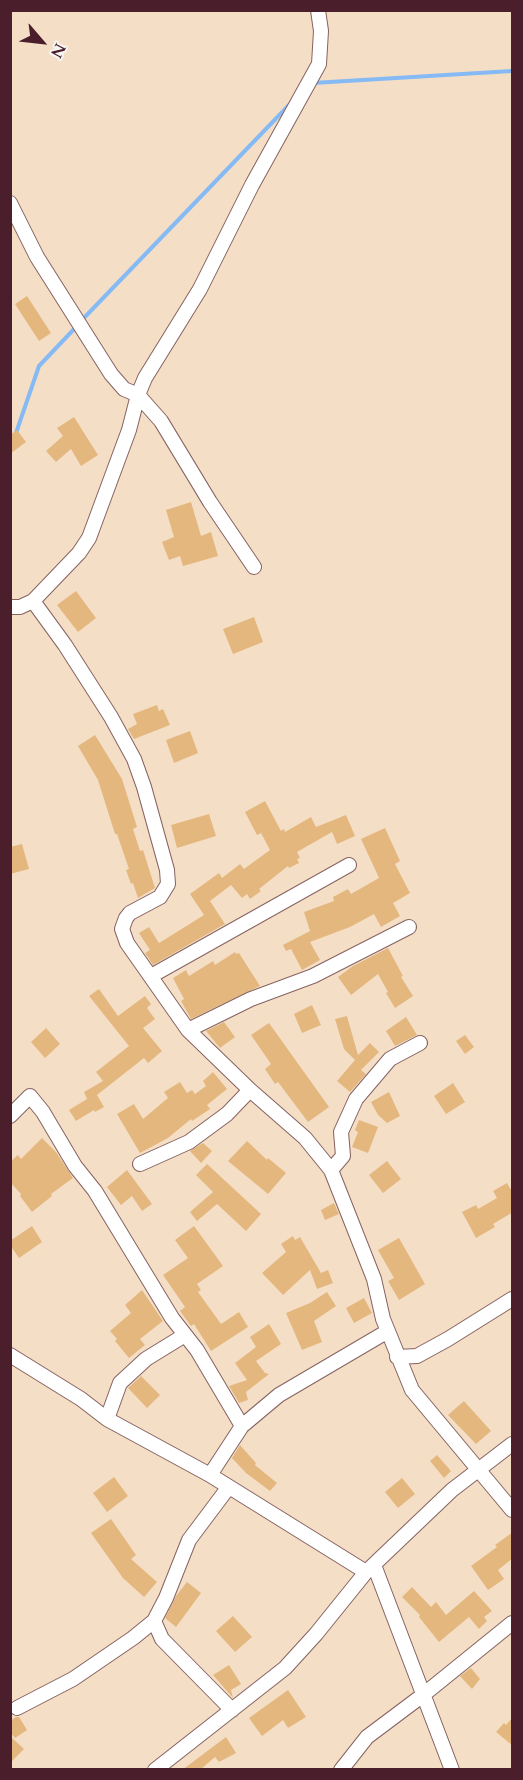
<!DOCTYPE html>
<html>
<head>
<meta charset="utf-8">
<style>
	body { margin:0 }
	#map { position:relative; width:523px; height:1780px; overflow:hidden; background:#f4dfc6; font-family:Cardo,serif }
	canvas { display:block }
	.frame { position:absolute; inset:0; border:12px solid #4a1f2b; pointer-events:none }
	.north { position:absolute; left:12px; top:12px; width:60px; height:60px; -webkit-text-stroke:4px #f6f6f2; paint-order:stroke; rotate:118deg; font-size:16px; font-weight:700; line-height:24px; text-align:center; color:#4a1f2b }
	.north::after { content:''; display:block; margin:auto; width:21px; height:27px; background:#4a1f2b; clip-path:polygon(50% 0,100% 100%,50% 72%,0 100%) }
</style>
</head>
<body>
<div id="map">
<canvas width="523" height="1780"></canvas>
<div class="frame"></div>
<div class="north">N</div>
</div>
<script>
const c = document.querySelector('canvas').getContext('2d');
c.lineJoin = 'round';
const toPath = rows => new Path2D(rows.map(r => 'M' + r).join(''));
function stroke(path, color, width, dash) { c.strokeStyle = color; c.lineWidth = width; c.lineCap = dash ? 'butt' : 'round'; c.setLineDash(dash || []); c.stroke(path); }
function fill(path, color) { c.fillStyle = color; c.fill(path, 'evenodd'); }
const stream = toPath([
	[313,83,512,71],
	[81,321,290,104],
	[16,433,39,366,76,327]
]);
const building = toPath([
	[27,296,51,333,39,341,15,304],
	[74,417,98,455,81,466,71,449,56,462,46,451,63,436,57,428],
	[17,430,26,442,10,454,10,435],
	[191,502,201,536,211,532,218,556,183,566,180,556,169,560,162,542,174,537,166,510],
	[76,591,96,618,78,632,57,605],
	[254,617,263,642,233,654,223,629],
	[157,705,159,711,163,709,170,725,134,739,128,729,137,724,133,714],
	[190,731,198,753,174,763,166,740],
	[95,735,122,779,137,827,133,829,140,851,143,850,155,888,138,898,133,883,131,884,126,870,129,869,117,834,115,834,98,780,78,746],
	[265,801,281,831,284,829,285,832,311,817,316,827,346,815,355,836,337,844,332,832,297,852,300,858,297,859,299,863,289,868,288,866,259,889,261,891,250,899,247,894,242,898,231,885,210,901,225,924,153,965,145,953,150,950,139,933,149,927,159,943,188,925,204,915,190,894,219,873,222,878,240,864,244,869,270,850,261,833,257,835,245,812],
	[209,814,216,836,177,848,171,825],
	[385,828,400,861,395,864,410,893,393,903,400,916,381,927,374,914,350,927,310,942,320,960,302,970,291,949,286,951,283,945,310,931,304,912,334,901,333,897,348,889,351,894,379,878,361,839],
	[22,844,29,869,10,874,10,847],
	[388,948,403,976,401,977,413,996,395,1008,386,993,388,992,378,974,351,995,338,977,353,966],
	[235,952,236,954,239,953,260,986,191,1019,181,1001,184,999,173,978,186,970,189,976,213,961,215,965],
	[99,989,118,1016,145,996,151,1004,147,1008,155,1019,143,1028,162,1051,148,1063,144,1058,97,1095,104,1107,95,1112,94,1110,76,1121,69,1110,87,1099,84,1092,103,1081,96,1072,129,1046,89,996],
	[312,1005,321,1025,302,1033,294,1014],
	[347,1016,358,1055,370,1043,379,1052,361,1070,366,1074,350,1092,337,1081,355,1060,344,1049,335,1019],
	[406,1017,417,1035,395,1046,386,1031],
	[224,1022,235,1037,220,1048,206,1031],
	[269,1023,329,1107,308,1122,278,1082,275,1084,265,1069,271,1064,251,1035],
	[46,1028,60,1044,45,1058,31,1042],
	[465,1035,474,1047,465,1054,456,1041],
	[213,1072,227,1089,207,1105,210,1109,192,1121,191,1119,168,1138,140,1153,117,1114,134,1104,143,1119,168,1098,164,1092,180,1082,187,1093,192,1090,195,1094,206,1086,203,1081],
	[453,1083,465,1102,446,1114,434,1096],
	[389,1092,400,1116,387,1123,378,1115,371,1102],
	[359,1120,378,1127,368,1153,352,1147,358,1132,355,1130],
	[42,1138,56,1152,73,1178,51,1194,52,1196,32,1212,20,1196,21,1194,10,1182,10,1162,18,1155,21,1159],
	[247,1141,267,1160,268,1158,286,1173,268,1194,228,1161],
	[203,1143,212,1151,201,1163,190,1151],
	[387,1161,401,1179,383,1193,369,1175],
	[207,1164,261,1214,246,1231,217,1204,197,1221,190,1212,213,1192,196,1175],
	[127,1170,152,1204,142,1211,132,1196,121,1205,107,1187],
	[507,1183,513,1193,513,1212,493,1224,495,1227,476,1238,462,1212,476,1205,478,1209,497,1198,493,1191],
	[334,1203,339,1214,325,1220,321,1210],
	[32,1226,42,1242,19,1258,10,1245,10,1241],
	[194,1226,223,1266,197,1284,201,1290,198,1292,221,1324,239,1312,248,1327,211,1351,194,1324,191,1326,180,1311,185,1307,163,1275,188,1258,175,1240],
	[293,1236,295,1240,300,1237,321,1273,328,1270,333,1283,317,1289,310,1270,283,1295,262,1273,286,1252,281,1244],
	[399,1238,425,1284,399,1300,388,1281,394,1278,378,1250],
	[142,1290,163,1321,140,1339,145,1345,129,1358,115,1341,117,1339,110,1331,131,1313,125,1305],
	[327,1292,336,1306,314,1321,322,1342,302,1350,286,1313,310,1303],
	[364,1298,372,1313,354,1323,346,1308],
	[269,1324,281,1344,256,1361,265,1373,269,1374,246,1392,248,1400,239,1403,229,1386,247,1380,235,1363,256,1347,250,1337],
	[141,1376,160,1395,147,1408,128,1388],
	[464,1401,491,1431,476,1444,448,1415],
	[240,1445,256,1463,255,1465,277,1483,270,1491,246,1473,232,1458],
	[437,1455,451,1471,444,1478,430,1461],
	[114,1477,128,1496,107,1512,93,1493],
	[402,1478,415,1494,398,1508,385,1492],
	[111,1519,136,1555,131,1559,157,1582,144,1597,123,1578,91,1533],
	[513,1532,513,1558,498,1570,504,1579,488,1590,471,1566,497,1547,495,1545],
	[187,1582,201,1593,176,1627,165,1618,176,1596],
	[412,1587,431,1607,436,1602,446,1615,474,1591,492,1611,484,1617,487,1621,479,1629,469,1617,439,1642,419,1617,420,1615,402,1597],
	[233,1616,252,1637,235,1652,216,1631],
	[229,1665,241,1684,231,1690,233,1698,213,1675],
	[471,1668,480,1679,472,1689,460,1676],
	[288,1690,306,1717,288,1728,283,1720,262,1736,249,1718],
	[16,1717,19,1717,27,1730,15,1738,10,1732,10,1721],
	[513,1717,513,1746,496,1732,504,1723,506,1725],
	[10,1736,24,1749,10,1763],
	[226,1737,236,1753,219,1762,215,1757,200,1770,182,1770]
]);
const street = toPath([
	[10,203,37,257,111,374,124,389,138,395,161,421,210,502,254,567],
	[33,601,65,645,111,717,134,759,144,787,167,870,168,884,160,897,130,913,126,918,122,929,127,943,188,1030,250,1090,305,1138,331,1170,374,1279,383,1319,412,1390,512,1510],
	[10,607,20,607,33,601,79,553,89,538,129,430,138,395,145,378,200,289,252,185,319,64,321,31,318,10],
	[151,976,349,865],
	[188,1030,251,999,313,976,409,927],
	[10,1116,30,1096,43,1112,75,1166,95,1191,172,1318,197,1350,242,1426],
	[140,1164,189,1142,227,1114,250,1090],
	[331,1170,343,1156,341,1132,356,1099,390,1059,420,1043],
	[10,1355,81,1399,107,1419,210,1475,366,1572],
	[397,1357,417,1356,448,1339,512,1299],
	[107,1419,120,1383,146,1359,185,1335],
	[210,1475,242,1426,279,1395,388,1331],
	[228,1488,189,1540,166,1598,154,1621,162,1639,232,1710],
	[374,1565,452,1770],
	[17,1708,73,1679,133,1638,154,1621],
	[155,1770,285,1668,316,1634,366,1572,452,1490,512,1444],
	[341,1770,367,1737,423,1695,512,1623]
]);
stroke(stream, '#86baf4', 4);
fill(building, '#e4b77f');
stroke(street, '#866261', 16);
stroke(street, '#fff', 14);
</script>
</body>
</html>
